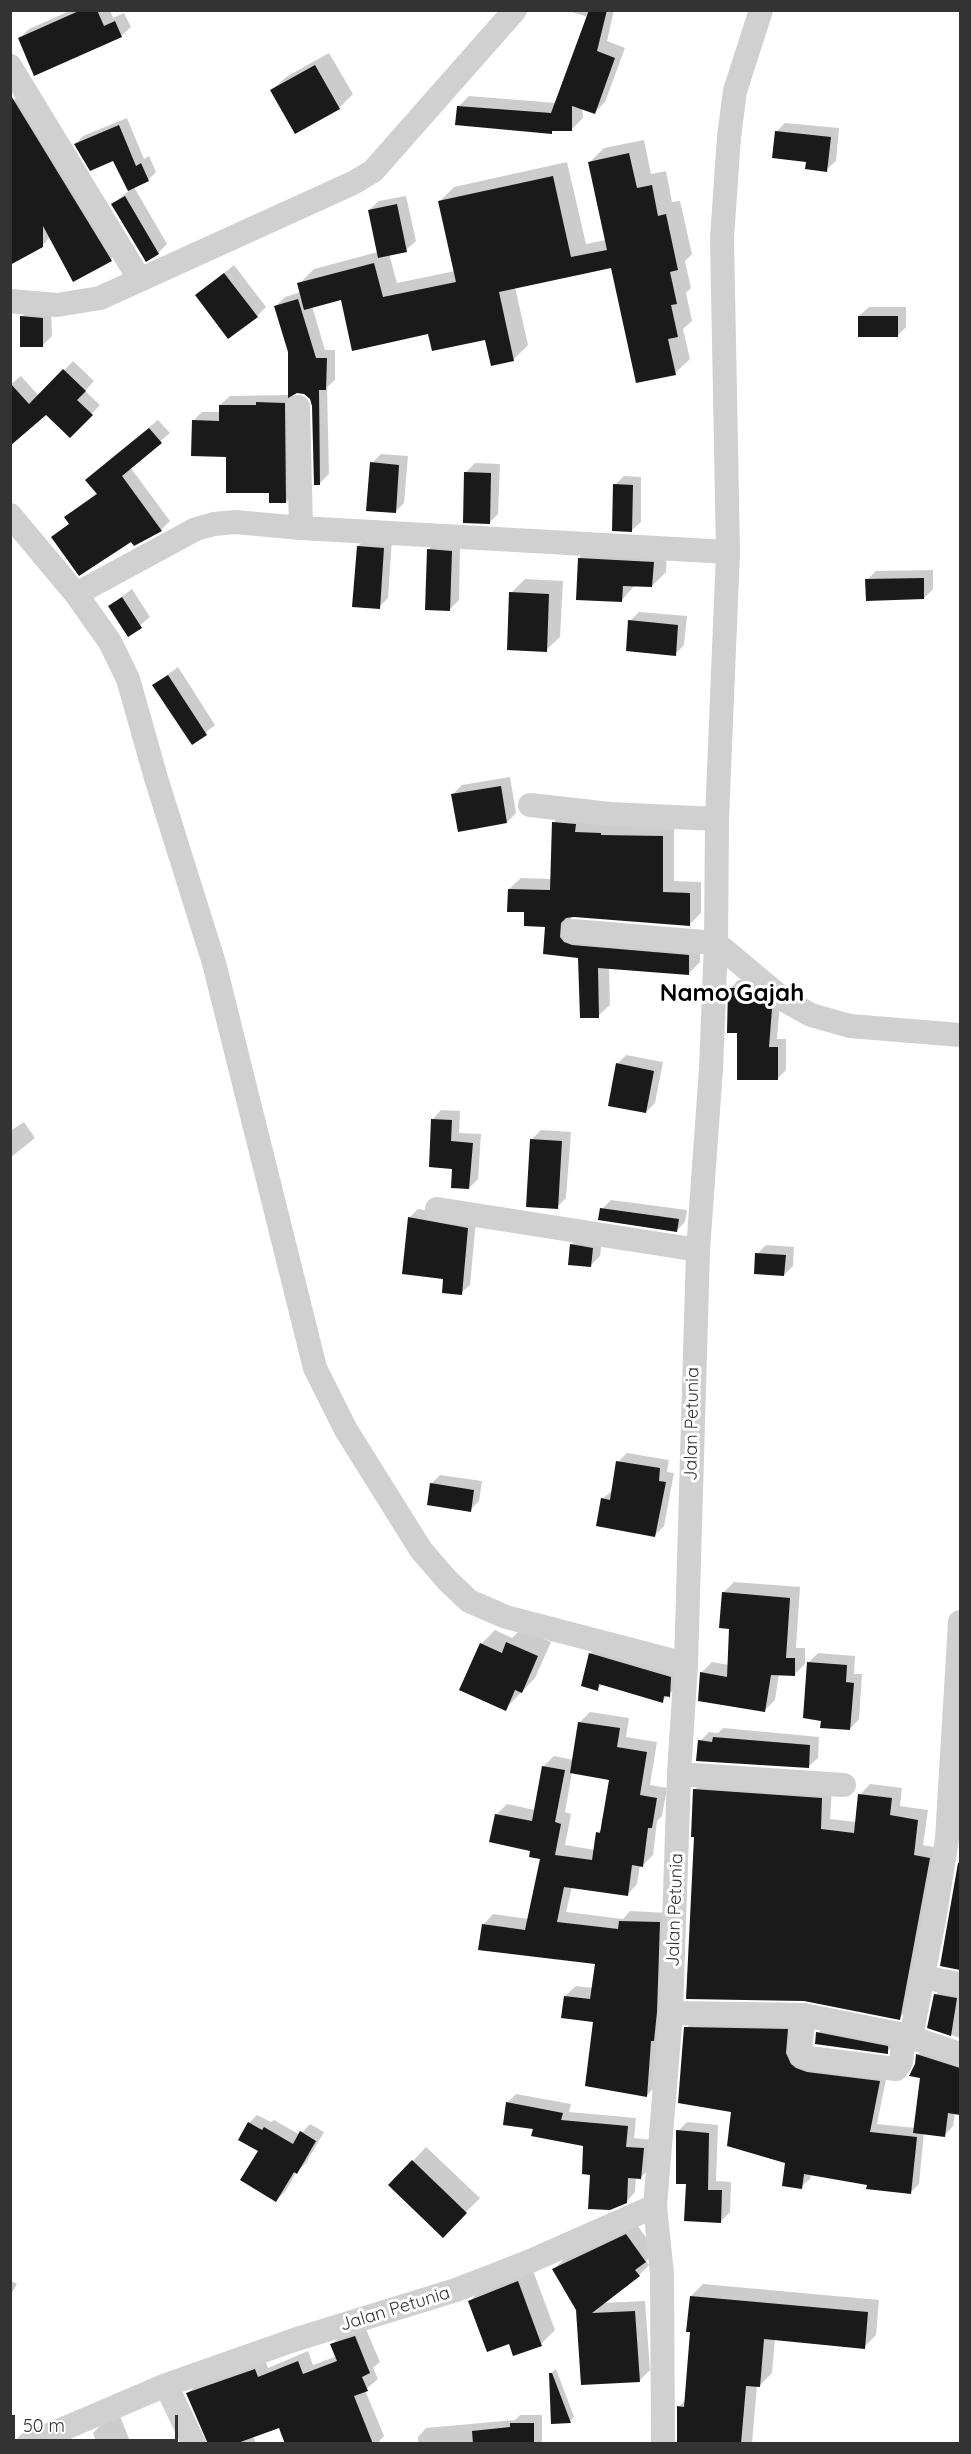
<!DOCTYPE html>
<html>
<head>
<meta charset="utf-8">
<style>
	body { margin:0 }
	#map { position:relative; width:971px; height:2454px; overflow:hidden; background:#fff; font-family:Quicksand,sans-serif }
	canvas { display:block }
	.frame { position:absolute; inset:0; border:12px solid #333; pointer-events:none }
	.scale { position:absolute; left:12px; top:2415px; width:166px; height:27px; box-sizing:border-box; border:3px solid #333; border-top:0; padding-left:8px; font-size:18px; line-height:21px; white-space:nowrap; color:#333; -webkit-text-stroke:4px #fff; paint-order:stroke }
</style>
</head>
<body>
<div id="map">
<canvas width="971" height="2454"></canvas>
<div class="frame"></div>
<div class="scale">50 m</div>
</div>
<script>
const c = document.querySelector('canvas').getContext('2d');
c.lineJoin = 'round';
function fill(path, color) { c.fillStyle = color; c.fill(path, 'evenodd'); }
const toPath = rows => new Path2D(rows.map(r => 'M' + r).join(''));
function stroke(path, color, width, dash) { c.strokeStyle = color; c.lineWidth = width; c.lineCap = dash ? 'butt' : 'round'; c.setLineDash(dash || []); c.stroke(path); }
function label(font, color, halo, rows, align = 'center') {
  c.font = font + ' Quicksand,sans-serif'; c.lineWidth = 6; c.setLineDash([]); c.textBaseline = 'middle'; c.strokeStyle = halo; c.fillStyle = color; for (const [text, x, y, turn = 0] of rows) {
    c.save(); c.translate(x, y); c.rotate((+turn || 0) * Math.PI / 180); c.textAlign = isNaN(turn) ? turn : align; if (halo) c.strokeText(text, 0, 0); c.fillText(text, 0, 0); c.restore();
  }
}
const shadow = toPath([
	[72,10,110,10,113,18,124,13,131,27,121,36,20,38,29,29],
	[564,10,614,10,607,41,625,48,605,102,594,113,582,108,583,118,572,129,554,129,551,133,458,107,469,96,556,103,589,17],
	[329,53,353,94,339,108,272,90,286,77],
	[16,98,122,248,111,259,50,237,42,246,10,104],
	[127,118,144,159,149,156,156,172,149,179,134,187,167,244,158,253,112,204,129,191,114,160,76,144,83,136],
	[785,123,839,128,836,161,826,170,776,132],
	[644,140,651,174,666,171,672,202,680,201,692,254,685,261,691,288,686,293,692,321,683,329,690,359,675,373,612,267,515,287,528,345,513,360,486,338,430,333,342,298,312,306,325,350,335,350,335,380,327,387,329,474,320,483,314,406,311,398,305,393,297,391,293,393,295,493,286,502,228,456,193,421,202,412,220,412,220,405,230,396,289,395,290,351,276,306,285,297,301,292,299,284,314,269,378,252,369,210,379,201,406,196,416,241,406,250,389,254,397,283,455,271,439,202,454,187,567,162,586,244,606,240,589,163,604,148],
	[234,265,266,307,257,316,197,295],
	[869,307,906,307,906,327,897,336,859,316],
	[30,308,51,310,52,336,42,346,21,317],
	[73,361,94,381,85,391,100,405,70,436,46,413,10,444,10,385,21,376,39,396],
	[158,420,170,433,130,467,170,521,161,530,131,540,53,537,70,523,66,517,98,492,96,471],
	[381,454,408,456,404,503,395,512,372,463],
	[475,463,500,464,498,514,489,523,466,472],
	[624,476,641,477,641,522,631,531,615,485],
	[367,537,392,539,388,598,379,607,358,546],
	[437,541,460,542,459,600,450,609,428,550],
	[593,545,667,549,666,572,652,586,635,585,621,601,579,558],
	[933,570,933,589,924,598,867,580,876,571],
	[525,579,563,581,560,637,546,650,511,593],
	[132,589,150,617,128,635,110,606],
	[639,612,687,616,684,645,675,654,630,621],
	[178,667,215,725,192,743,154,685],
	[510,777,516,813,507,822,453,794,462,785],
	[565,811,674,825,674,881,701,882,701,913,689,925,570,916,576,931,700,944,700,962,688,974,609,967,610,1005,598,1016,580,957,544,953,547,926,526,911,509,889,521,878,552,879,554,822],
	[738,980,756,981,780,1000,777,1039,786,1039,786,1070,778,1078,738,1032,730,989],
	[626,1055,663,1062,655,1103,646,1112,617,1064],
	[441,1110,460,1111,459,1133,481,1134,478,1179,469,1188,454,1167,432,1120],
	[24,1122,35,1138,10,1158,10,1131],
	[541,1130,571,1132,566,1198,557,1207,532,1139],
	[611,1200,687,1210,685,1222,676,1231,602,1209],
	[418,1209,476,1220,470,1285,461,1293,445,1277,409,1218],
	[580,1236,602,1239,600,1256,591,1265,571,1245],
	[766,1245,794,1247,793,1266,784,1275,757,1254],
	[627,1453,669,1460,667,1472,674,1473,664,1526,655,1535,602,1499,613,1490,618,1462],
	[440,1475,482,1481,479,1501,470,1510,431,1484],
	[734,1582,800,1587,796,1648,805,1648,805,1664,794,1675,779,1674,775,1700,765,1710,701,1673,712,1662,729,1665,731,1627,723,1593],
	[521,1629,551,1642,535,1678,505,1709,481,1644,495,1630,512,1638],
	[599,1645,679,1668,678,1686,662,1701,603,1684,597,1689,590,1654],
	[818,1653,855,1656,854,1674,862,1674,859,1719,850,1729,822,1720,809,1662],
	[590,1712,629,1718,626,1737,657,1742,650,1785,667,1788,662,1816,657,1821,653,1855,643,1865,640,1865,637,1884,627,1895,572,1887,566,1912,623,1919,630,1911,669,1913,657,2085,646,2096,595,2021,565,1996,576,1986,593,1988,597,1963,483,1925,493,1914,529,1919,541,1858,496,1815,507,1804,535,1810,543,1767,554,1756,574,1760,580,1722],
	[572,1772,610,1778,603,1828,597,1833,595,1850,565,1845,571,1814,565,1812],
	[723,1728,819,1737,818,1758,808,1767,700,1741,709,1732,718,1733],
	[704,1780,832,1788,830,1819,856,1822,860,1795,870,1784,902,1788,900,1806,928,1810,923,1845,939,1848,910,2008,899,2018,695,1836,694,1790],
	[960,1853,960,1969,941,1965],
	[944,1986,960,1988,960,2038,929,2027,935,1995],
	[832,2019,901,2038,887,2052,818,2033],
	[694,2020,795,2021,794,2044,887,2074,877,2124,915,2128,922,2077,916,2065,918,2055,926,2046,960,2058,960,2113,955,2112,953,2126,945,2135,924,2132,919,2184,910,2193,811,2174,810,2179,801,2187,787,2162,733,2111,686,2028],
	[516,2094,571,2104,569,2112,636,2118,634,2138,652,2140,650,2168,641,2177,636,2177,635,2192,626,2202,592,2174,585,2145,535,2128,507,2103],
	[257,2115,271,2122,274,2120,300,2135,310,2124,324,2132,306,2163,297,2171,285,2192,276,2200,249,2123],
	[687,2122,718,2125,716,2181,731,2182,730,2212,721,2221,687,2183,678,2131],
	[426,2147,480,2198,443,2235,413,2161],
	[637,2225,656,2251,646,2261,649,2265,639,2275,602,2303,645,2301,650,2370,640,2380,578,2310,553,2270,564,2259],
	[532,2268,555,2330,541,2344,510,2342,470,2301,483,2287],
	[10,2280,17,2284,10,2296],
	[703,2284,879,2300,876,2335,864,2347,775,2339,772,2373,760,2385,757,2385,752,2444,679,2444,679,2407,686,2399,691,2331,691,2296],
	[365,2327,380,2362,373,2368,378,2379,365,2390,384,2436,377,2444,286,2444,280,2427,253,2436,256,2444,209,2444,187,2394,198,2383,265,2360,268,2368,308,2351,313,2365,337,2356,332,2344,342,2334],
	[556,2369,574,2417,570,2421,550,2374],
	[520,2415,542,2415,542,2444,418,2444,418,2437,426,2428,515,2420],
	[120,2416,131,2444,97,2444,93,2433,104,2422]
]);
const building = toPath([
	[81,10,97,10,104,26,115,21,122,37,34,76,18,38],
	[589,10,607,10,597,51,615,58,595,114,572,106,572,131,552,131,552,134,455,125,457,106,551,113],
	[315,65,340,109,295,134,270,90],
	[10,94,112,261,73,282,43,226,43,247,10,265],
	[119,125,136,166,141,163,149,181,128,191,113,161,90,171,74,144],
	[775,131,831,137,827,172,805,169,806,162,772,158],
	[629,153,637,188,652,185,658,216,666,214,678,270,670,272,677,304,671,305,678,337,668,339,676,375,636,383,611,268,499,292,514,361,491,366,485,340,432,351,428,334,352,351,341,300,304,310,297,283,374,263,383,297,456,282,438,201,553,176,571,257,607,250,588,162],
	[125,196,159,254,146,262,111,204],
	[397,204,407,252,378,258,368,210],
	[224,273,258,317,228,339,195,295],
	[298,299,316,358,327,358,326,390,319,390,320,485,314,485,312,406,310,399,304,394,297,393,288,398,288,352,274,306],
	[20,316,43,318,43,347,20,347],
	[858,316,898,316,898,337,858,337],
	[63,369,86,391,77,400,93,415,70,438,46,415,10,446,10,383,29,404],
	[256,402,285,403,286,503,269,503,269,493,226,493,226,457,191,456,192,420,219,421,219,405,256,405],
	[149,428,162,443,122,476,162,531,134,546,131,542,79,576,51,537,69,524,64,517,97,494,85,480],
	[370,462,399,465,396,513,366,511],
	[464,472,491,473,490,524,463,523],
	[613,484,633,485,632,532,612,531],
	[357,546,384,548,380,609,352,607],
	[427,549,452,551,450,611,425,610],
	[578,558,654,562,652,587,623,586,622,602,576,600],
	[924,578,924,599,866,601,865,579],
	[509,592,549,594,547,652,507,650],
	[122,597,142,628,128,637,108,606],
	[628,620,678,625,676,656,626,651],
	[168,675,207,735,192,745,152,685],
	[501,786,507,823,458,832,451,794],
	[552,822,576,824,575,832,601,833,601,835,663,836,663,892,690,893,690,926,574,917,566,918,561,923,560,937,564,942,572,945,689,955,689,975,598,968,599,1018,580,1018,578,958,543,954,545,927,524,926,524,912,507,912,508,889,550,890],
	[728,988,748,988,772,1009,769,1047,778,1047,778,1080,737,1080,737,1033,727,1033],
	[616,1063,654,1071,646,1113,608,1106],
	[431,1119,452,1120,451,1141,473,1143,469,1189,451,1188,452,1169,429,1167],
	[530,1139,562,1141,558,1209,526,1207],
	[600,1208,679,1219,677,1232,598,1220],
	[408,1217,468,1228,462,1295,442,1293,443,1279,402,1274],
	[570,1244,593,1248,591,1267,568,1265],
	[755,1253,786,1255,784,1276,754,1274],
	[616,1461,660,1468,659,1481,666,1482,655,1537,596,1526,601,1498,610,1500],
	[430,1483,474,1490,471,1512,427,1505],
	[722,1592,790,1598,786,1658,795,1658,795,1676,771,1675,765,1712,698,1701,700,1672,727,1677,729,1629,719,1628],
	[506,1642,538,1656,522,1693,515,1690,506,1711,459,1690,480,1643,502,1653],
	[589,1653,671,1677,670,1697,664,1696,663,1703,599,1684,598,1691,581,1686],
	[807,1662,847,1665,846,1682,854,1683,850,1730,820,1728,821,1721,803,1718],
	[578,1722,620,1728,617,1747,647,1752,640,1795,657,1798,652,1828,648,1828,643,1867,632,1865,628,1896,564,1887,557,1922,618,1929,619,1921,660,1922,657,2012,654,2041,651,2041,647,2097,585,2086,593,2022,561,2018,564,1996,590,1999,595,1964,478,1950,482,1924,525,1930,540,1859,529,1857,530,1851,489,1842,495,1814,532,1821,542,1766,565,1770,555,1822,561,1824,555,1855,592,1860,596,1832,600,1833,609,1780,570,1773],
	[713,1737,810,1745,809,1768,696,1761,698,1740,712,1742],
	[693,1789,822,1798,821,1829,854,1833,858,1794,892,1798,890,1815,918,1820,914,1855,930,1858,900,2020,804,2001,686,1999,694,1837,691,1837],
	[958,1863,960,1863,960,1970,940,1966],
	[934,1994,957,1998,951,2036,927,2028],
	[684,2027,788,2029,786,2053,791,2064,796,2068,807,2072,880,2081,870,2132,917,2137,911,2194,866,2189,867,2185,804,2174,802,2189,782,2186,785,2163,727,2146,731,2112,678,2103],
	[816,2032,888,2046,888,2054,815,2044],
	[916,2054,960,2068,960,2115,948,2113,945,2137,913,2133,920,2078,909,2076,915,2064],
	[506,2102,563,2113,561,2120,628,2126,626,2147,644,2148,641,2179,628,2178,627,2203,610,2210,588,2209,590,2175,582,2174,583,2146,531,2136,533,2129,503,2125],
	[248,2122,262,2130,264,2127,293,2144,300,2131,316,2141,297,2174,294,2172,276,2202,240,2180,258,2151,238,2140],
	[676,2130,709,2133,708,2190,722,2190,721,2223,684,2221,686,2184,676,2184],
	[412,2160,467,2213,443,2238,388,2185],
	[626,2234,646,2262,635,2270,640,2276,592,2313,635,2311,640,2382,581,2385,576,2310,552,2269],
	[518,2281,542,2346,513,2356,509,2344,487,2352,468,2301],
	[690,2296,868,2312,865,2349,764,2339,760,2387,746,2386,741,2444,677,2444,677,2406,684,2407,690,2332,686,2332],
	[355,2336,370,2373,362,2377,368,2391,354,2396,373,2444,285,2444,279,2428,235,2444,208,2444,186,2393,255,2369,258,2377,298,2361,303,2374,337,2361,330,2344],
	[549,2373,552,2373,571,2423,551,2424],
	[510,2423,534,2423,534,2444,473,2444,472,2431,510,2427]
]);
const minor = toPath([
	[10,66,140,280],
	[10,301,57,305,100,298,353,183,373,171,515,10],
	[298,407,301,528],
	[10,515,76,594,110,642,128,679,156,778,214,963,315,1368,346,1430,421,1550,447,1580,469,1601,506,1617,686,1664],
	[76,594,196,529,214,524,235,522,301,528,728,552],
	[530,805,610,814,717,819],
	[573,931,716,943,784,1000,811,1015,850,1026,960,1035],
	[437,1209,698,1250],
	[679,1774,844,1785],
	[921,1977,960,1984],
	[671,2013,804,2015,904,2035,960,2054],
	[804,2015,800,2049,802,2055,809,2058,896,2069,901,2062,904,2035],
	[911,2037,934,1920,947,1839,960,1622],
	[655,2206,662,2274,663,2444],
	[166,2385,194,2444],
	[28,2444,166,2385,297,2339,456,2290,528,2262,655,2206,671,2013,679,1774,686,1664,698,1250,711,1069,716,943,717,819,728,552,722,238,729,137,735,91,761,10]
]);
const streetNames = [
	["Jalan Petunia",692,1424,-89],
	["Jalan Petunia",675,1910,-88],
	["Jalan Petunia",395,2309,-17]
];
const districtNames = [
	["Namo Gajah",732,994]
];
fill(shadow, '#0003');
fill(building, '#1a1a1a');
stroke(minor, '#d0d0d0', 24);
label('18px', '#333', '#fff', streetNames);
label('bold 24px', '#000', '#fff', districtNames);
</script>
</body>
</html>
